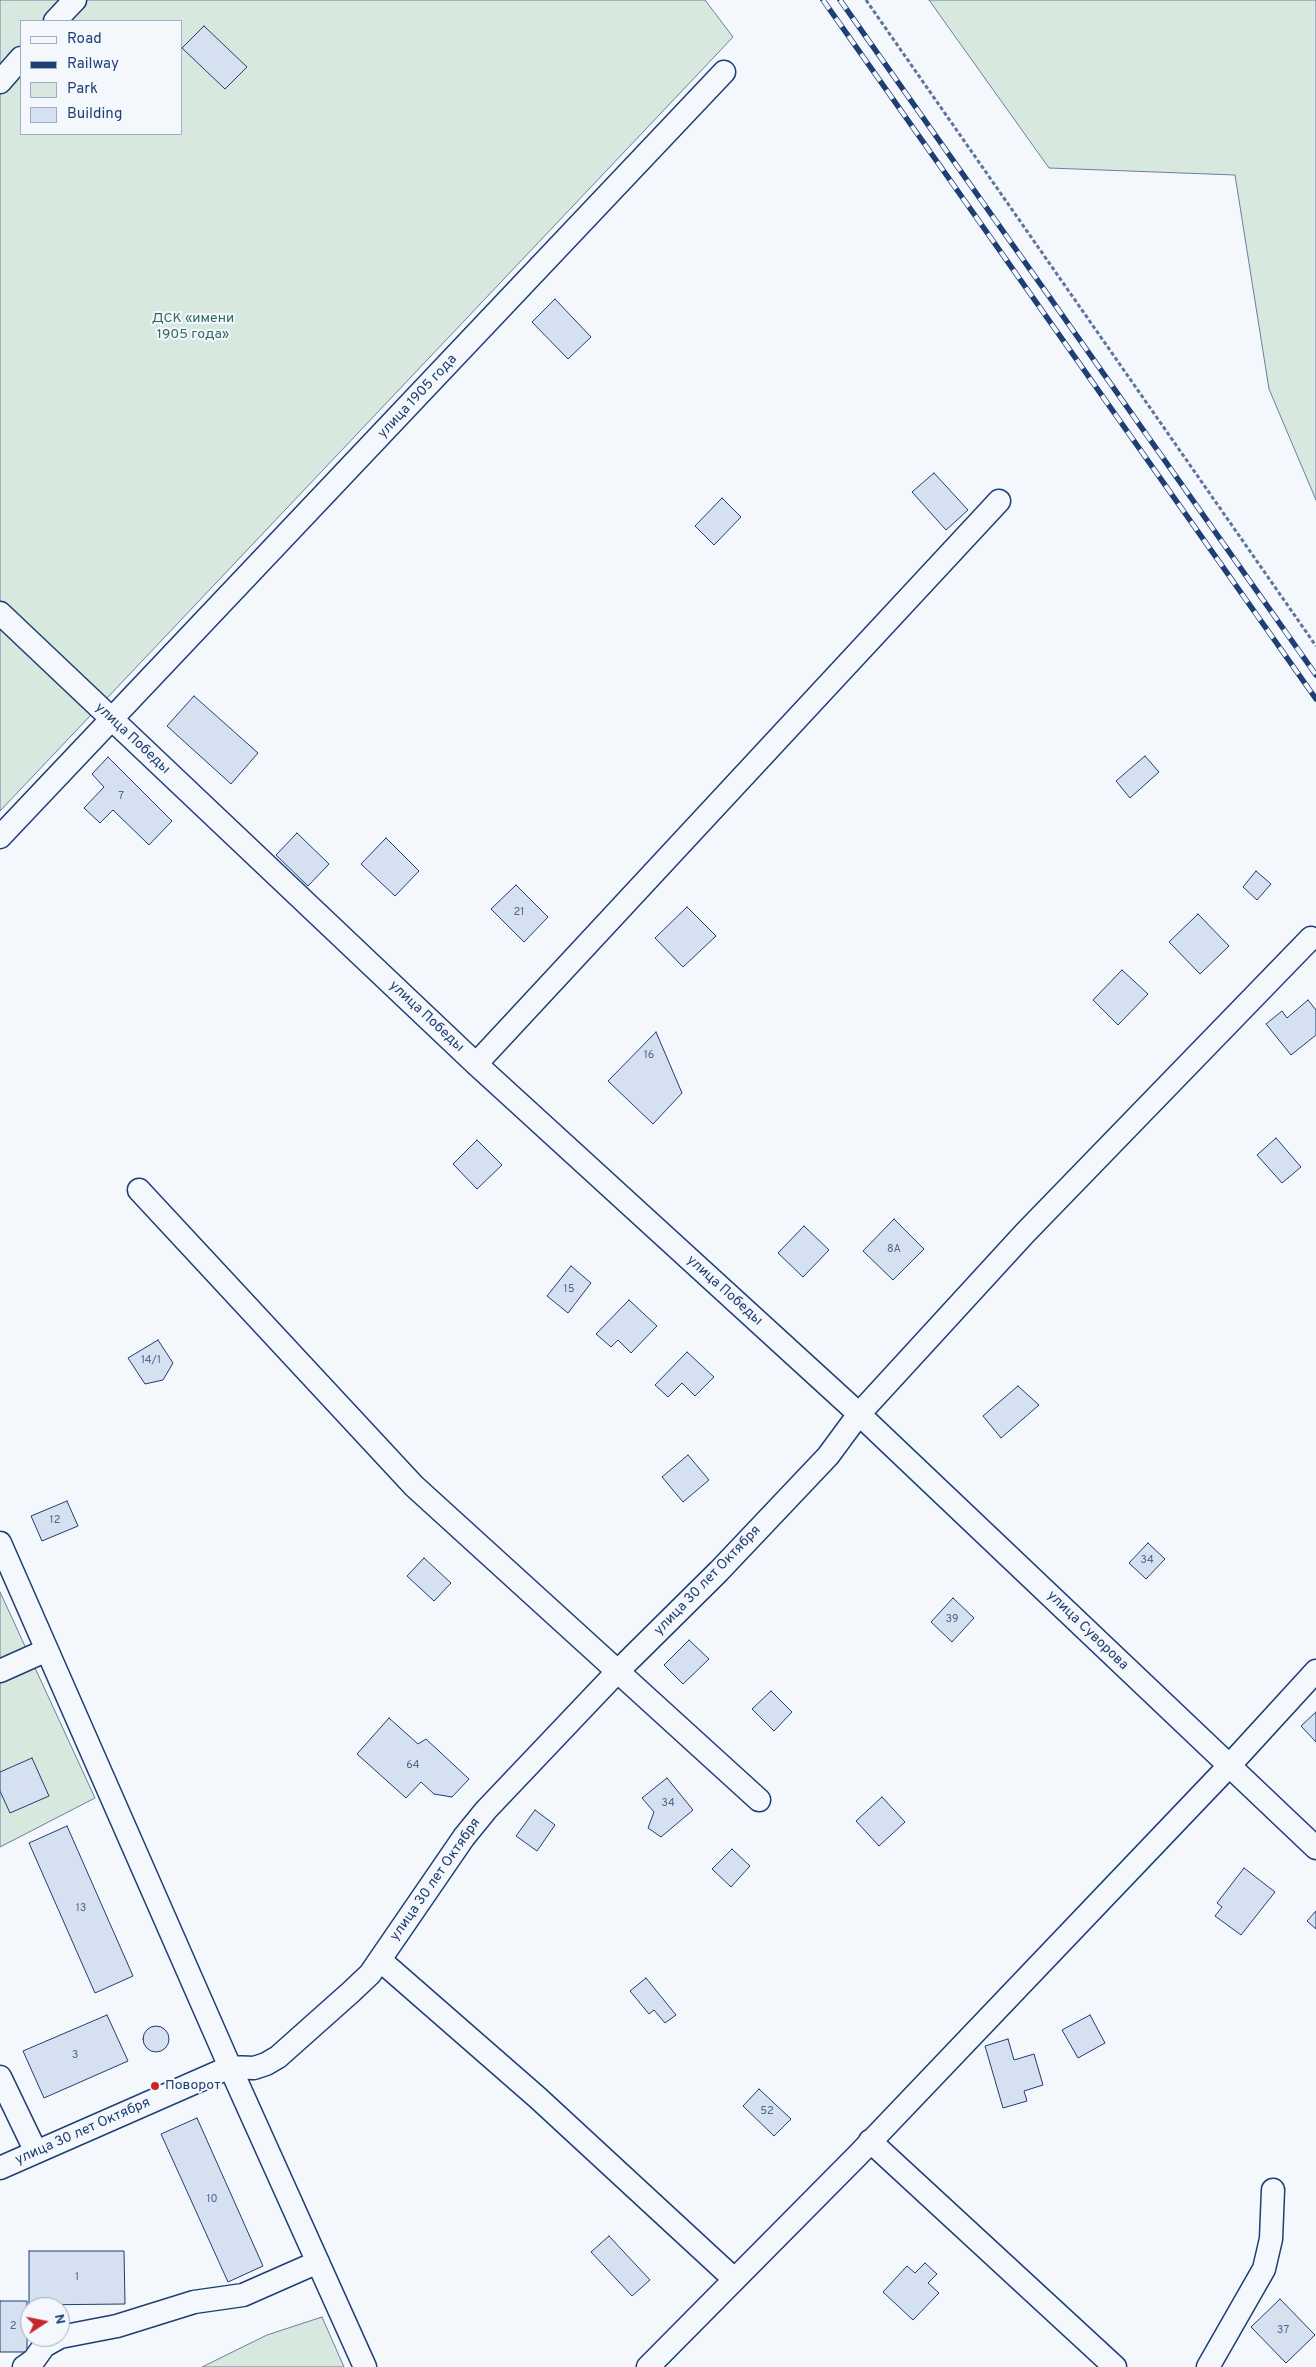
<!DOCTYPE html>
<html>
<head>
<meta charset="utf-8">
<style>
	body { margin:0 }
	#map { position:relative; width:1316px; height:2367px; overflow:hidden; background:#f4f7fb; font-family:Overpass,sans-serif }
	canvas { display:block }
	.legend { position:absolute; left:20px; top:20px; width:162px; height:115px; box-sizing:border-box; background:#f4f7fb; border:1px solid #9eadc5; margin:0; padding:6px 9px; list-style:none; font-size:15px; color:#1d3f73 }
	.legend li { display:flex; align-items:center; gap:10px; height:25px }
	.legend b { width:25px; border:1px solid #9eadc5 }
	.north { position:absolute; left:20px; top:2297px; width:50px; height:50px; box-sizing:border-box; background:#f4f7fb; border:1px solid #9eadc5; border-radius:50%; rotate:79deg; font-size:14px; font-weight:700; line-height:20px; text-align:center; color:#1d3f73 }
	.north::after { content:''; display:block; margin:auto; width:18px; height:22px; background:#c62828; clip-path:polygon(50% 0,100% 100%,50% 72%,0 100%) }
</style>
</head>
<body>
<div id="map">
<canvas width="1316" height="2367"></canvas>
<ul class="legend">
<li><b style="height:6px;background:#f4f7fb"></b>Road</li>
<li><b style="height:6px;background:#1d3f73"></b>Railway</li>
<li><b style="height:14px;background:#d7e8df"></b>Park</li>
<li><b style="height:14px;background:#d5e0f0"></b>Building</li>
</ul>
<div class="north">N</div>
</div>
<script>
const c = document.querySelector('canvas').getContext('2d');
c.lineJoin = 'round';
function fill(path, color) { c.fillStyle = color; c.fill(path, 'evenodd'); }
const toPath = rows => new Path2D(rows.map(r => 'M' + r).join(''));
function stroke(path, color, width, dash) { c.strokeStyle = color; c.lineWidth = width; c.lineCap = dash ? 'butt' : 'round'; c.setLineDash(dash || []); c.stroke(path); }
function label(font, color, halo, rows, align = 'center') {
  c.font = font + ' Overpass,sans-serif'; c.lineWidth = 4; c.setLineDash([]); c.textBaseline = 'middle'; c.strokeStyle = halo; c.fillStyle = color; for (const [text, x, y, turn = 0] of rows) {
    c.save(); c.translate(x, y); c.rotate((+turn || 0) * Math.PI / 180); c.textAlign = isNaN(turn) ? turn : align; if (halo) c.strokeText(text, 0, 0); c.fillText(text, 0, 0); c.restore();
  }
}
const green = toPath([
	[0,0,705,0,733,37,0,811,0,0],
	[21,21,181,21,181,134,21,134,21,21],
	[929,0,1316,0,1316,500,1269,389,1235,175,1049,168,929,0],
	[0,1592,95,1798,0,1847,0,1592],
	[322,2317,344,2367,202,2367,267,2335,322,2317]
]);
const building = toPath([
	[204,26,247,67,225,89,182,48,204,26],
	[555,299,591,337,568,359,532,322,555,299],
	[934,473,968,510,946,530,912,492,934,473],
	[722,498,741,517,714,545,695,526,722,498],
	[194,696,258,753,231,784,167,726,194,696],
	[1145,756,1159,772,1130,798,1116,781,1145,756],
	[108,757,172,821,149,845,113,810,100,823,84,808,104,787,92,774,108,757],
	[297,833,329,864,308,886,276,855,297,833],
	[386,838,419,871,395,896,361,864,386,838],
	[1256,871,1271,884,1257,900,1243,887,1256,871],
	[516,885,548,917,524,942,491,909,516,885],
	[687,907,716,936,683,967,655,938,687,907],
	[1198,914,1229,946,1200,974,1169,942,1198,914],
	[1122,970,1148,994,1118,1025,1093,1000,1122,970],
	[1308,1000,1316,1010,1316,1035,1291,1055,1266,1024,1282,1011,1287,1018,1308,1000],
	[656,1032,682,1093,653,1124,608,1081,656,1032],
	[1276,1138,1301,1167,1282,1183,1257,1155,1276,1138],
	[477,1140,502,1165,477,1189,453,1164,477,1140],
	[894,1219,924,1249,893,1280,863,1251,894,1219],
	[804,1226,829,1250,803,1277,778,1253,804,1226],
	[571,1266,591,1283,568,1313,547,1296,571,1266],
	[629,1300,657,1326,631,1353,618,1340,611,1347,596,1334,629,1300],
	[158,1340,173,1363,163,1380,145,1384,128,1358,158,1340],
	[687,1352,714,1377,695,1396,682,1383,668,1397,655,1385,687,1352],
	[1018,1386,1039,1405,1001,1438,983,1416,1018,1386],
	[688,1455,709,1480,683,1502,662,1477,688,1455],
	[67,1501,78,1526,42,1541,31,1516,67,1501],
	[1148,1543,1165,1559,1146,1579,1129,1563,1148,1543],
	[424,1558,451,1583,434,1601,407,1576,424,1558],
	[953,1598,974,1618,952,1642,931,1622,953,1598],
	[689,1640,709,1659,683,1684,664,1665,689,1640],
	[771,1691,792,1712,774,1731,752,1709,771,1691],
	[1316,1712,1316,1742,1301,1726,1316,1712],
	[389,1718,418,1744,426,1739,469,1779,452,1797,434,1794,421,1782,406,1798,357,1754,389,1718],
	[32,1758,49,1796,10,1813,0,1791,0,1772,32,1758],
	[667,1778,693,1810,661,1837,648,1828,654,1812,642,1798,667,1778],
	[882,1797,905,1822,879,1846,856,1821,882,1797],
	[535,1810,555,1825,537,1851,516,1836,535,1810],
	[67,1826,133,1976,95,1993,29,1843,67,1826],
	[732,1849,750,1866,731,1887,712,1869,732,1849],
	[1244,1868,1275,1892,1241,1935,1215,1916,1222,1907,1217,1903,1244,1868],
	[1316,1911,1316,1929,1307,1921,1316,1911],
	[646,1978,676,2015,665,2023,654,2010,649,2014,630,1991,646,1978],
	[107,2015,128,2061,44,2098,23,2051,107,2015],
	[1090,2015,1105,2043,1078,2058,1062,2030,1090,2015],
	'143 2039a13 13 0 1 1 26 0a13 13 0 1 1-26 0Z',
	[1008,2039,1014,2060,1034,2054,1043,2085,1024,2091,1027,2101,1003,2108,985,2046,1008,2039],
	[759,2089,791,2119,774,2136,743,2106,759,2089],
	[197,2118,263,2266,228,2282,161,2134,197,2118],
	[609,2236,650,2280,632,2296,591,2252,609,2236],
	[29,2251,124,2251,125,2304,29,2305,29,2251],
	[925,2263,937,2274,928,2283,939,2293,913,2320,883,2292,907,2266,915,2273,925,2263],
	[1280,2299,1315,2335,1286,2363,1251,2327,1280,2299],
	[0,2301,27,2301,27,2352,0,2352,0,2301]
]);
const path = toPath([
	[866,0,1316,646]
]);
const minor = toPath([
	[55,21,75,0],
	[0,82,21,58],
	[0,613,476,1064,859,1414,1316,1848],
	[0,837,724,72],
	[476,1064,999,501],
	[139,1190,414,1486,759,1800],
	[0,1543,230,2067,365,2367],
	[0,1671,47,1650],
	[380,1960,538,2098,734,2279],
	[0,2077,36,2152],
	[870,2141,1115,2367],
	[0,2168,230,2067,254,2068,266,2064,278,2057,351,1992,370,1974,464,1837,486,1810,617,1672,719,1571,828,1456,859,1414,1025,1233,1311,938],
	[60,2337,117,2326,194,2302,243,2295,318,2262],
	[24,2367,34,2360,44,2346,60,2337],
	[648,2367,858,2155,1229,1766,1316,1671],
	[1208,2367,1264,2269,1271,2239,1273,2190]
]);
const rail = toPath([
	[823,0,1316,699],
	[840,0,1316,675]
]);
const markers = [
	[155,2086,5,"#c62828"]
];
const numberNames = [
	["7",121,797],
	["21",519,913],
	["16",649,1056],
	["8А",894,1250],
	["15",569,1290],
	["14/1",151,1361],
	["12",55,1521],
	["34",1147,1561],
	["39",952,1620],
	["64",413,1766],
	["34",668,1804],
	["13",81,1909],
	["3",75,2056],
	["52",767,2112],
	["10",212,2200],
	["1",77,2278],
	["2",13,2327],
	["37",1283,2331]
];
const parkNames = [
	["ДСК «имени",193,319],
	["1905 года»",193,335]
];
const streetNames = [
	["улица 1905 года",418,397,-47],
	["улица Победы",132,739,43],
	["улица Победы",426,1017,43],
	["улица Победы",724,1291,42],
	["улица 30 лет Октября",708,1581,-46],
	["улица Суворова",1087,1631,44],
	["улица 30 лет Октября",436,1880,-55],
	["улица 30 лет Октября",83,2132,-24]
];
const poiNames = [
	["Поворот",165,2086]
];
fill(green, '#d7e8df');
stroke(green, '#687fa3', 1);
fill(building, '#d5e0f0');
stroke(building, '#1d3f73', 1);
stroke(minor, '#1d3f73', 25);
stroke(path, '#5e769c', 3, [4, 2.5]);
stroke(minor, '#f4f7fb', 22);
stroke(rail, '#1d3f73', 5.5);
stroke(rail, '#f4f7fb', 4, [11]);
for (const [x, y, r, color] of markers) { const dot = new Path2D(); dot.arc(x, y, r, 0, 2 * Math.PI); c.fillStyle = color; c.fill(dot); stroke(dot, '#f4f7fb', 2); }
label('11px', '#4b6792', null, numberNames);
label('14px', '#2c6c60', '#f4f7fb', parkNames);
label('14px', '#1d3f73', '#f4f7fb', streetNames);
label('14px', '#1d3f73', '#f4f7fb', poiNames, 'left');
</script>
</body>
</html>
